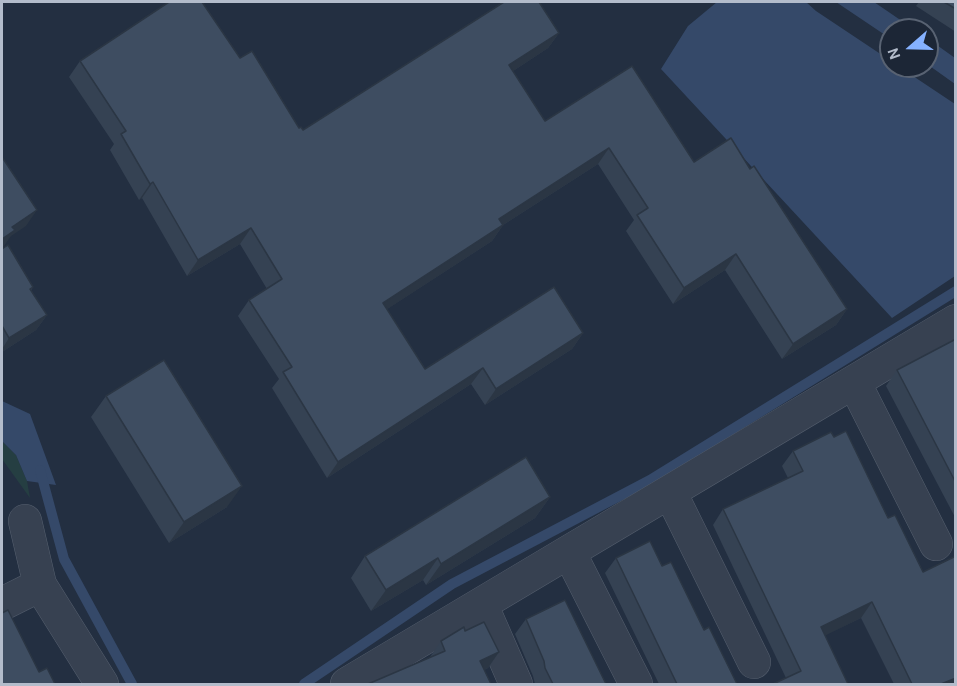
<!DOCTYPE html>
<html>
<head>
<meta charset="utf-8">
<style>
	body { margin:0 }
	#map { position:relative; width:957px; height:686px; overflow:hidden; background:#232f41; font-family:Karla,sans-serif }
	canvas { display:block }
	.frame { position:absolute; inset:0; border:3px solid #b3bccb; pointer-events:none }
	.north { position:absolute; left:879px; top:18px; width:60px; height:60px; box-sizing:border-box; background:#1c2636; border:2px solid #586272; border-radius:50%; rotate:250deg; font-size:16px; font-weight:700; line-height:24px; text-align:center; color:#b3bccb }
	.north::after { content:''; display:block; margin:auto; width:21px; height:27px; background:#85b1ff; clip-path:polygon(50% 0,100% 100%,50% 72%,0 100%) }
</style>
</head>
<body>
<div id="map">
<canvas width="957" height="686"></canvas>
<div class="frame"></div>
<div class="north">N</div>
</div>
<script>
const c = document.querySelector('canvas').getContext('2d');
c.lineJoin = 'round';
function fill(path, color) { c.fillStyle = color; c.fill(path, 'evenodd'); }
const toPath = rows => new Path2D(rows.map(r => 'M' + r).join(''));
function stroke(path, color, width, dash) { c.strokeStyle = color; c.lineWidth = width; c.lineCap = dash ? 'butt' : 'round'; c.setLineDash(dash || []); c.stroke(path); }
const green = toPath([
	[2,441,16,455,27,481,30,498,2,459]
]);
const water = toPath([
	[717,2,806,2,816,11,891,61,891,66,898,66,955,104,955,276,892,318,661,69,688,26],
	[836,2,874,2,915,30,891,30,891,39],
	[927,38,955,58,955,84,927,64],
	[2,401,30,414,56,485,27,481,16,455,2,441]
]);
const stream = toPath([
	[40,470,64,559,132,684],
	[304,684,452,584,650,480,956,291]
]);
const minor = toPath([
	[854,382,936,544],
	[670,492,754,662],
	[25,521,40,585,102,684],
	[569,552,636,684],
	[2,604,40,585],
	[481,604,516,684],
	[347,684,956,321]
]);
const wall = toPath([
	[919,2,956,2,956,32,916,6],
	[559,33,548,48,513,71,545,121,694,162,750,169,847,309,836,325,782,359,725,270,673,304,626,231,634,220,598,164,503,225,492,241,387,309,425,369,583,333,572,349,485,405,471,384,327,478,272,388,279,379,238,316,249,300,267,289,240,244,187,276,142,198,139,200,110,150,114,144,69,77,80,61,240,58,299,128,303,130],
	[2,249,33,287,31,291,47,315,36,330,2,352],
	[956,338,956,519,886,386,897,370],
	[106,396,227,507,169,543,91,417],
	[793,451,956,684,894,684,861,618,825,635,848,684,786,678,713,525,723,509,788,478,782,466],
	[550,497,535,518,426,585,423,580,371,611,351,578,365,556],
	[616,558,662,566,704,630,737,684,659,684,605,573],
	[526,619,606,684,535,684,533,676,515,634],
	[465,631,499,652,488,668,484,670,430,658,430,657,441,641]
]);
const shadedWall = toPath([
	[559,33,548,48,498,81,509,65],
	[609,148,598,164,503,225,492,241,372,319,383,303,499,219],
	[153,182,142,198,139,200,150,184],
	[37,210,26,226,11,236,4,246,2,248,2,239,12,227],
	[251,228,240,244,187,276,198,260],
	[736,254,725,270,673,304,684,288],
	[847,309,836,325,782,359,793,344],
	[47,315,36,330,2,352,2,349,9,338],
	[583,333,572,349,485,405,496,389],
	[483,368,471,384,327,478,338,462],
	[242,486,227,507,169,543,184,522],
	[550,497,535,518,426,585,441,564],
	[438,558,423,580,371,611,386,590],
	[872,602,861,618,810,643,821,627],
	[499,652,488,668,469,677,480,661],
	[956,678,956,684,941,684]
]);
const building = toPath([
	[169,2,202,2,240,58,252,51,299,128,301,127,303,130,504,2,539,2,559,33,509,65,545,121,632,66,694,162,731,138,750,169,754,166,847,309,793,344,736,254,684,288,637,215,648,208,609,148,499,219,503,225,383,303,425,369,554,287,583,333,496,389,483,368,338,462,283,372,292,367,249,300,282,279,251,228,198,260,153,182,150,184,121,134,126,131,80,61,169,2],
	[944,2,956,2,956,9,944,2],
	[2,157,37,210,12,227,15,230,2,239,2,157],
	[8,245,33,287,30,289,47,315,9,338,2,326,2,249,8,245],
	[956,339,956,483,897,370,956,339],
	[164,360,242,486,184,522,106,396,164,360],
	[846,431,888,518,895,515,923,572,956,556,956,678,941,684,912,684,872,602,821,627,848,684,773,684,801,671,723,509,803,471,793,451,831,432,834,437,846,431],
	[526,457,550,497,441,564,438,558,386,590,365,556,526,457],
	[650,541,662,566,671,562,704,630,709,627,737,684,677,684,616,558,650,541],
	[565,600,606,684,553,684,545,668,544,661,526,619,565,600],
	[8,610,39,672,47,668,55,684,2,684,2,613,8,610],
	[484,622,499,652,480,661,491,684,368,684,445,651,441,641,464,627,465,631,484,622]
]);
fill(green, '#253e42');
fill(water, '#354969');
stroke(stream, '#354969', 10);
stroke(minor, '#555f6e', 34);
stroke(minor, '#374151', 33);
fill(wall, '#354253');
fill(shadedWall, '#2b3644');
fill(building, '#3e4d61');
stroke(building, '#2b3644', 1.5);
</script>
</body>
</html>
